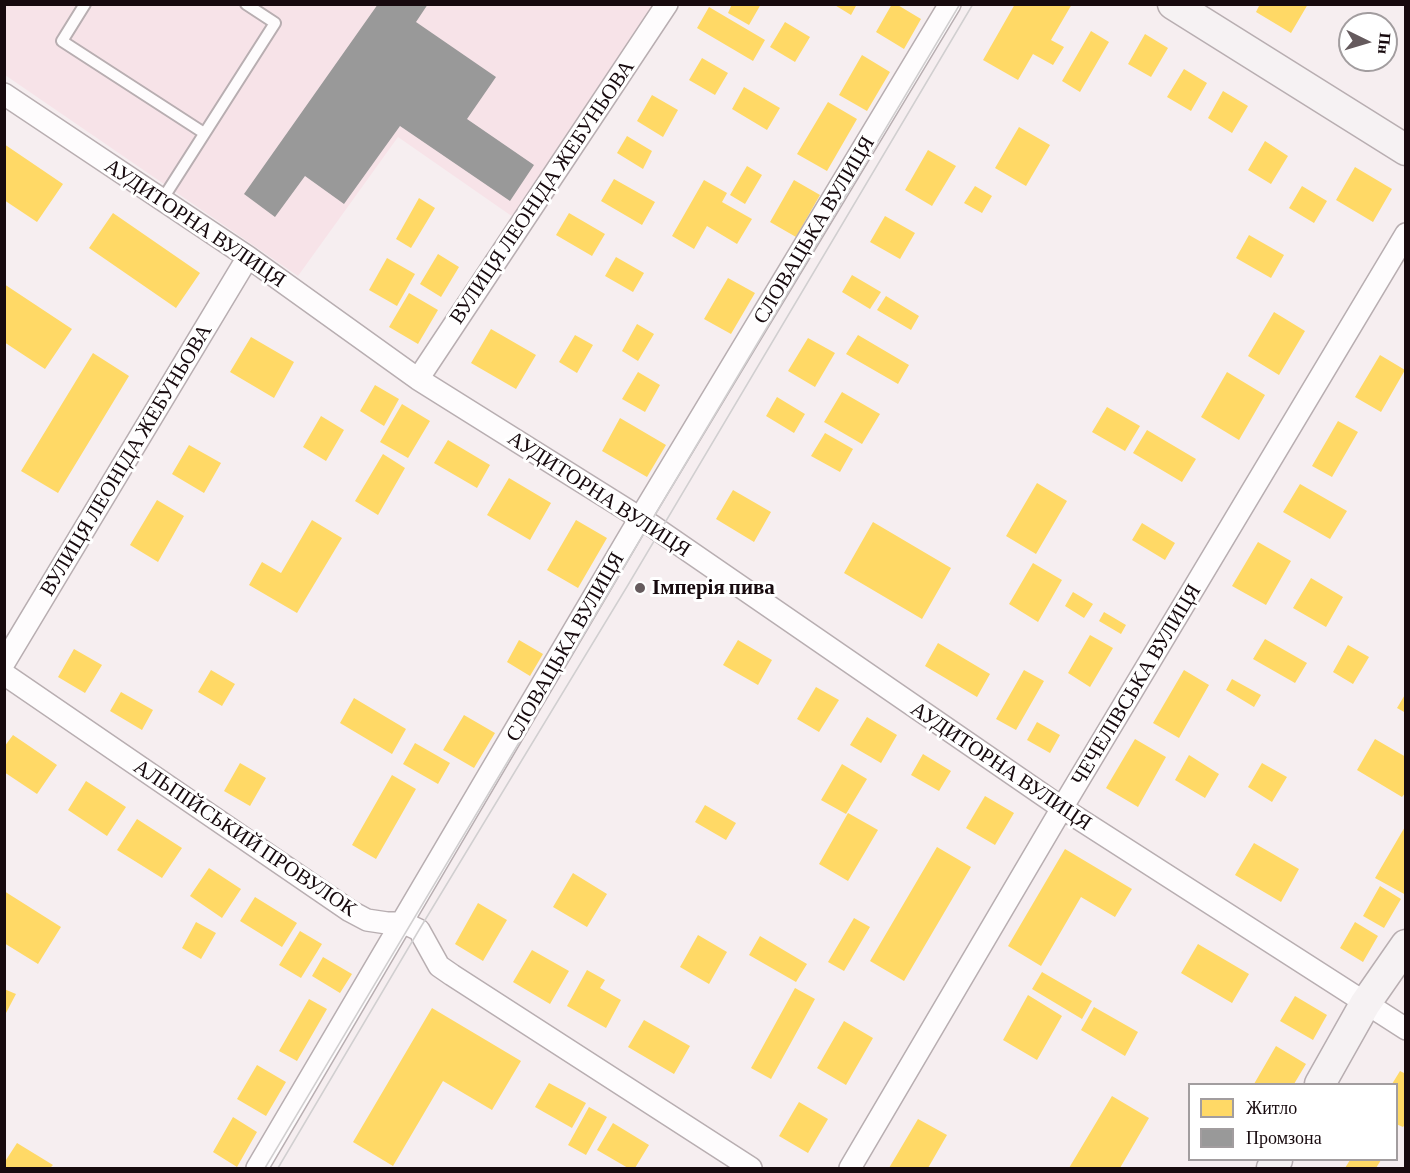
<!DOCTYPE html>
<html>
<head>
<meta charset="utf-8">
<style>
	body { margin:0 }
	#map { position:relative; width:1410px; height:1173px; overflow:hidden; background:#f6eef0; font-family:"Crimson Pro",serif }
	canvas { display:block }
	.frame { position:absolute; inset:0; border:6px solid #170a0e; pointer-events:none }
	.legend { position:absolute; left:1188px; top:1083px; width:210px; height:78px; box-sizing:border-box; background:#fff; border:2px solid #a29d9f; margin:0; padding:8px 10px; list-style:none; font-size:18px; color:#170a0e }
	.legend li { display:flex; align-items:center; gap:12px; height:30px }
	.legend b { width:30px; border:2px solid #a29d9f }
	.north { position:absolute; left:1338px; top:12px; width:60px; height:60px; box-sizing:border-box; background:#fff; border:2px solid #a29d9f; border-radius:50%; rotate:95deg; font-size:16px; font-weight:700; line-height:24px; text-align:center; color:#170a0e }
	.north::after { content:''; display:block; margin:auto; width:21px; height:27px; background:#655a5d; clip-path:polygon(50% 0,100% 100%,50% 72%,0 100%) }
</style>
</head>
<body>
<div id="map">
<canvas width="1410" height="1173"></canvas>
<div class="frame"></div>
<ul class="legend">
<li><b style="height:16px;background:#ffd966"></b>Житло</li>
<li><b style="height:16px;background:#999"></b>Промзона</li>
</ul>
<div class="north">Пн</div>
</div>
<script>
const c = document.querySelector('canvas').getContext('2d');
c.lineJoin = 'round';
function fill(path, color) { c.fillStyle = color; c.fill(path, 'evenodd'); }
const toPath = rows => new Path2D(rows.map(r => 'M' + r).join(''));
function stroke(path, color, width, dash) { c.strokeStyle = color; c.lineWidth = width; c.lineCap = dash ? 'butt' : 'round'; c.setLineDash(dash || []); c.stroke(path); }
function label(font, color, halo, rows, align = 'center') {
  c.font = font + ' "Crimson Pro",serif'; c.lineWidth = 6; c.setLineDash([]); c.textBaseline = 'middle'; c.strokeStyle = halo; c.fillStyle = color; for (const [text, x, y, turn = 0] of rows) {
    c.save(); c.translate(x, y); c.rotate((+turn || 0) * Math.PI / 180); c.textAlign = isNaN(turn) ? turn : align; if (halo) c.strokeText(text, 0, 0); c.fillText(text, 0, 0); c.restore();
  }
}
const built = toPath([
	[5,5,653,5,513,217,398,137,298,276,5,75]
]);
const homes = toPath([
	[732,4,761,4,749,25,728,13],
	[833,4,857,4,851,15],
	[892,4,896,4,921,19,904,49,876,32],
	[1015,4,1072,4,1051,40,1064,47,1053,65,1033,54,1018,80,983,60],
	[1260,4,1308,4,1291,33,1256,12],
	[709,7,765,40,753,61,697,28],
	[785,22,810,37,795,62,770,47],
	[1091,31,1109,42,1080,92,1062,81],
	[1145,34,1168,48,1151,77,1128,64],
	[862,55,890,72,867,111,839,95],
	[702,58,728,73,715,95,689,80],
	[1184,69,1207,83,1191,111,1167,97],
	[744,87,780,108,767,130,732,109],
	[1223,91,1248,106,1232,133,1208,118],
	[652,95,678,110,663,137,637,121],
	[828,102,857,119,827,171,797,154],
	[1019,127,1050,145,1026,186,995,168],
	[627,136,652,151,643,169,617,153],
	[1265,141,1288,156,1271,184,1248,170],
	[4,144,63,184,37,222,4,200],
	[928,150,956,166,932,206,905,190],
	[747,166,762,175,745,204,730,195],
	[1355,167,1392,189,1373,222,1336,200],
	[614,179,655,202,642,225,601,201],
	[704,180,727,193,722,202,752,219,737,244,707,226,694,249,672,236],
	[794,180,820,195,796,237,770,222],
	[975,186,992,196,982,213,964,203],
	[1302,186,1327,201,1314,223,1289,208],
	[419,198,435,208,411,248,396,239],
	[113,213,200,273,176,308,89,248],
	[569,213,605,234,592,256,556,235],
	[885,216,915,233,900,259,870,242],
	[1249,235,1284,255,1271,278,1236,258],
	[438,254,459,267,441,297,420,284],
	[616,257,644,273,633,292,605,276],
	[387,258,415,274,397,306,369,290],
	[852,275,881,292,870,309,842,292],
	[728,278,755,293,731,334,704,319],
	[4,284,72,329,45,369,4,342],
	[409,293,438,310,418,344,389,327],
	[886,296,919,316,911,330,877,310],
	[1274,312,1305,331,1279,375,1248,356],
	[637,324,654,334,638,361,622,351],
	[491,329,536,355,516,389,471,363],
	[575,335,593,345,577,373,559,362],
	[858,335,909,365,898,384,846,354],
	[251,337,294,362,274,398,230,372],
	[808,338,835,353,815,387,788,371],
	[93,353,129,376,58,493,21,471],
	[1380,355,1405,370,1381,412,1355,397],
	[638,372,660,385,645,412,622,399],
	[1227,372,1265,395,1239,440,1201,417],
	[375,385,399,399,384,426,360,411],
	[842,392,880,414,862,444,824,422],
	[777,397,805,414,794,433,766,416],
	[402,404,430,421,408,458,380,442],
	[1107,407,1140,426,1125,451,1092,432],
	[321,416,344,430,326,461,303,447],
	[620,418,666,445,647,477,602,451],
	[1338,421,1358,432,1332,477,1312,466],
	[1147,430,1196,459,1182,482,1133,453],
	[825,433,853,449,840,472,811,456],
	[448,440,490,465,477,488,434,463],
	[189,445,221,463,204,493,172,474],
	[383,454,405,468,378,515,355,501],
	[509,478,551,503,530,540,487,515],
	[1037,483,1067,501,1036,554,1006,536],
	[1300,484,1347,511,1330,539,1283,512],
	[733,490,771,512,754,542,716,519],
	[157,500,184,516,158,562,130,545],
	[312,520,342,538,297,613,249,585,262,562,281,573],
	[576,520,607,538,578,588,547,570],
	[873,522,951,568,922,619,844,573],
	[1142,523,1175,543,1165,560,1132,540],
	[1258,542,1291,561,1266,605,1232,586],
	[1033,563,1062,580,1038,622,1009,604],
	[1311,578,1343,597,1326,627,1293,608],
	[1073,592,1093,604,1084,618,1065,606],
	[1104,612,1126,625,1121,634,1099,621],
	[1090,635,1113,648,1090,687,1068,673],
	[1265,639,1307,663,1295,683,1253,659],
	[519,640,543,654,530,676,507,662],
	[738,640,772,660,758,685,723,665],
	[938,643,990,674,977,697,925,666],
	[1348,645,1369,657,1353,684,1333,672],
	[74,649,102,665,85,693,58,677],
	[211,670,235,684,222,706,198,692],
	[1024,670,1044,681,1016,730,996,719],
	[1184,670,1209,685,1179,738,1153,723],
	[1232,679,1261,695,1254,707,1226,690],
	[816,687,839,700,819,732,797,719],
	[121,692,153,710,142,730,110,711],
	[1406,693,1406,713,1397,708],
	[354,698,406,729,392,754,340,723],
	[464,715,495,733,474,768,443,750],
	[867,717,897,735,881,763,850,745],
	[1037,722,1060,735,1050,753,1027,740],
	[13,735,57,765,37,794,4,772,4,747],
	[1135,739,1166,757,1138,807,1106,788],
	[1375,739,1406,757,1406,792,1402,797,1357,770],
	[415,743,450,763,438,784,403,764],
	[923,754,951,771,939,791,911,775],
	[1189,755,1219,774,1205,798,1175,780],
	[240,763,266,778,250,806,224,791],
	[1262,763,1287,777,1272,802,1248,787],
	[842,764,867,779,846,814,821,800],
	[392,775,416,789,376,859,352,845],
	[86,781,126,807,107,836,68,810],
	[985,796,1014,813,995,845,966,828],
	[705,805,736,823,726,840,695,822],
	[848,813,878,830,848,881,819,864],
	[137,819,182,848,162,878,117,850],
	[1406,825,1406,895,1375,878],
	[1254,843,1299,869,1281,902,1235,875],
	[937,847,971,867,904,981,870,961],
	[1065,849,1132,889,1115,917,1081,897,1041,966,1008,946],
	[209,868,241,889,222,918,190,896],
	[573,873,607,894,587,927,553,907],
	[1380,886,1401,899,1384,928,1363,916],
	[4,891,61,927,38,964,4,943],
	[255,897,297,923,282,947,240,921],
	[478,903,507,920,483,961,455,944],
	[854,918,870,927,844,971,828,962],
	[196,922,216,933,201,959,182,948],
	[1355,922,1378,936,1363,962,1340,948],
	[300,931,322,944,301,978,279,965],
	[698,935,727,952,709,984,680,967],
	[760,936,807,964,796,982,749,955],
	[1198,944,1249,974,1232,1003,1181,973],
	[532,950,569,971,550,1004,513,982],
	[323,957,352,974,340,993,312,976],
	[587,970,605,980,600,988,621,1000,606,1028,567,1006],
	[1042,972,1092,1001,1082,1019,1032,989],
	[795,988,815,999,771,1079,751,1068],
	[4,989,16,994,6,1013,4,1012],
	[1028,995,1062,1016,1037,1060,1003,1040],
	[1295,996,1327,1015,1313,1040,1280,1021],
	[309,999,327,1009,297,1061,279,1051],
	[1094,1007,1138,1032,1125,1056,1081,1030],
	[432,1008,521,1061,492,1110,443,1081,393,1166,353,1142],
	[644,1020,690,1046,674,1074,628,1047],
	[844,1021,873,1038,846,1085,817,1068],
	[1276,1046,1306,1064,1294,1084,1254,1084],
	[257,1065,286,1082,266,1116,237,1099],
	[1400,1071,1406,1074,1406,1123,1403,1127,1396,1124,1396,1084,1392,1084],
	[549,1083,586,1103,572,1128,535,1107],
	[1112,1096,1149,1118,1120,1168,1069,1168],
	[799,1102,828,1119,808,1153,779,1136],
	[589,1107,607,1117,586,1155,568,1145],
	[233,1117,257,1132,237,1167,213,1152],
	[918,1119,947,1135,928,1168,889,1168],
	[613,1123,649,1145,635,1168,628,1168,597,1150],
	[17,1143,53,1165,50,1168,4,1168,4,1163],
	[1350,1160,1381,1160,1376,1168,1345,1168]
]);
const industry = toPath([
	[378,4,428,4,416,22,496,77,467,119,534,165,510,201,400,126,344,204,305,176,275,217,244,194]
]);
const lane = toPath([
	[85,4,62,41,204,133],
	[162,200,275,23,246,4]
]);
const street = toPath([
	[4,94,248,257,418,379,651,525,1062,808,1406,1029],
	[418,379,667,4],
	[4,663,248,257],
	[4,674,350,911,367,920,387,923,404,923,419,930,439,966,452,975,751,1168],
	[257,1168,640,518,950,4],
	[850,1168,1062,808,1406,234]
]);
const secondary = toPath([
	[1173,4,1406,150],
	[1320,1084,1365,1004,1406,945],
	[1272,1168,1277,1160]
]);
const tram = toPath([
	[265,1168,960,4],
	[278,1168,419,930,628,585,973,4]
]);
const markers = [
	[640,588,6,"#655a5d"]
];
const streetNames = [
	["ВУЛИЦЯ ЛЕОНІДА ЖЕБУНЬОВА",542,192,-56],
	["АУДИТОРНА ВУЛИЦЯ",195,223,34],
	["СЛОВАЦЬКА ВУЛИЦЯ",814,230,-59],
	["ВУЛИЦЯ ЛЕОНІДА ЖЕБУНЬОВА",126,460,-59],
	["АУДИТОРНА ВУЛИЦЯ",599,494,33],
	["СЛОВАЦЬКА ВУЛИЦЯ",565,647,-60],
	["ЧЕЧЕЛІВСЬКА ВУЛИЦЯ",1136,685,-59],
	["АУДИТОРНА ВУЛИЦЯ",1001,766,34],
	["АЛЬПІЙСЬКИЙ ПРОВУЛОК",245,838,34]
];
const poiNames = [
	["Імперія пива",652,588]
];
fill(built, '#f7e3e8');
fill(homes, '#ffd966');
fill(industry, '#999');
stroke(lane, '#b8aeb1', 14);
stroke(street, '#b8aeb1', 24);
stroke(secondary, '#b8aeb1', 33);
stroke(lane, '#fefcfd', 10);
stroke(street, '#fefcfd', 21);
stroke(secondary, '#f6f2f3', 30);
stroke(tram, '#d1cfd0', 1.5);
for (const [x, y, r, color] of markers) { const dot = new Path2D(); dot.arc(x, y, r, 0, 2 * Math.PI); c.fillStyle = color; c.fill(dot); stroke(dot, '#fff', 2); }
label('21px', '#170a0e', '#fff', streetNames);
label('bold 21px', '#170a0e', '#fff', poiNames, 'left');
</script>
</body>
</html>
